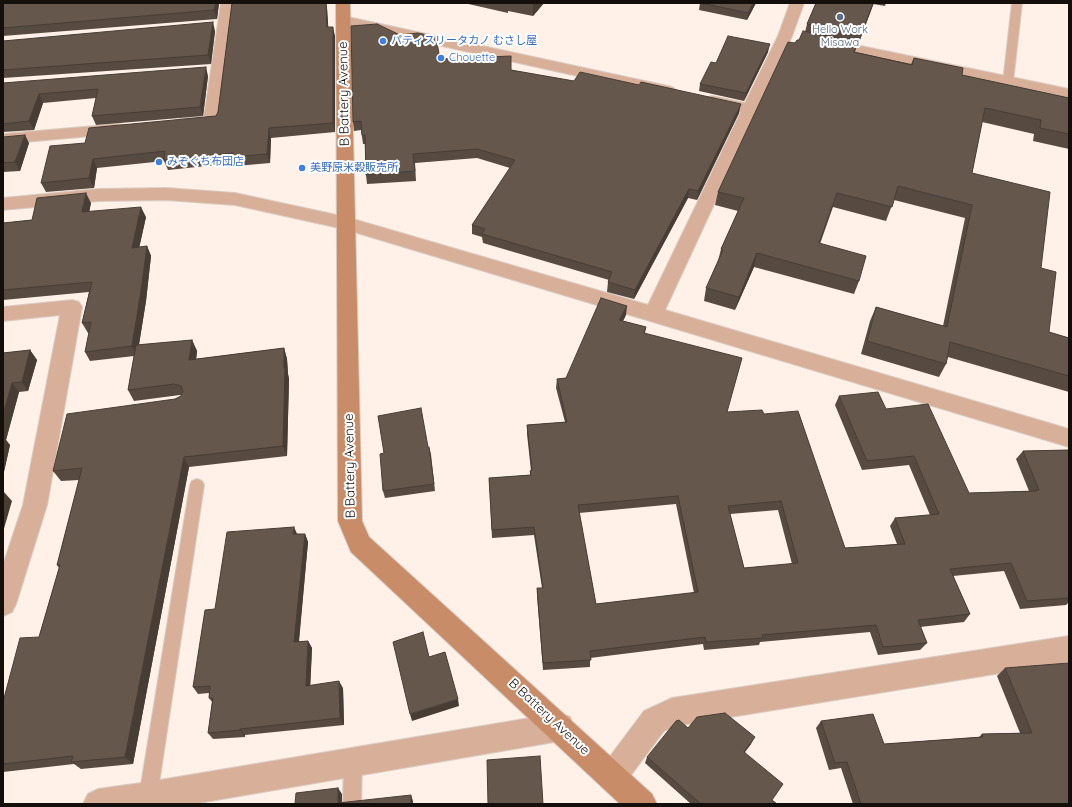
<!DOCTYPE html>
<html>
<head>
<meta charset="utf-8">
<style>
	body { margin:0 }
	#map { position:relative; width:1072px; height:807px; overflow:hidden; background:#fff1e7; font-family:Quicksand,sans-serif }
	canvas { display:block }
	.frame { position:absolute; inset:0; border:4px solid #140f0b; pointer-events:none }
</style>
</head>
<body>
<div id="map">
<canvas width="1072" height="807"></canvas>
<div class="frame"></div>
</div>
<script>
const c = document.querySelector('canvas').getContext('2d');
c.lineJoin = 'round';
const toPath = rows => new Path2D(rows.map(r => 'M' + r).join(''));
function stroke(path, color, width, dash) { c.strokeStyle = color; c.lineWidth = width; c.lineCap = dash ? 'butt' : 'round'; c.setLineDash(dash || []); c.stroke(path); }
function fill(path, color) { c.fillStyle = color; c.fill(path, 'evenodd'); }
function label(font, color, halo, rows, align = 'center') {
  c.font = font + ' Quicksand,"Noto Sans JP",sans-serif'; c.lineWidth = 4; c.setLineDash([]); c.textBaseline = 'middle'; c.strokeStyle = halo; c.fillStyle = color; for (const [text, x, y, turn = 0] of rows) {
    c.save(); c.translate(x, y); c.rotate((+turn || 0) * Math.PI / 180); c.textAlign = isNaN(turn) ? turn : align; if (halo) c.strokeText(text, 0, 0); c.fillText(text, 0, 0); c.restore();
  }
}
const lane = toPath([
	[1012,3,1022,3,1013,82,1008,85,1003,82,1012,3],
	[197,479,202,481,204,485,157,797,155,804,142,804,139,797,190,485,192,481,197,479],
	[353,752,359,755,362,761,361,804,343,804,344,761,347,755,353,752]
]);
const street = toPath([
	[221,3,235,3,220,121,218,125,212,126,186,128,180,127,178,123,180,119,204,117,221,3],
	[790,3,804,3,792,36,665,310,1069,429,1069,447,344,229,235,205,166,200,98,201,3,210,3,198,98,189,166,188,235,193,346,217,648,305,741,112,706,104,704,101,706,98,712,96,745,103,778,36,790,3],
	[343,16,668,86,674,88,676,91,674,94,668,96,338,23,336,20,338,17,343,16],
	[827,39,1069,89,1069,99,822,47,819,44,822,41,827,39],
	[118,124,124,125,126,129,124,133,3,144,3,134,118,124],
	[72,300,79,302,82,307,47,505,16,604,12,612,3,616,3,565,23,505,60,315,3,321,3,307,72,300],
	[1069,636,1069,662,675,726,664,731,622,787,612,792,602,787,597,777,602,767,644,711,672,698,1069,636],
	[560,713,570,717,574,727,570,737,560,741,193,804,83,804,88,794,98,789,148,782,560,713]
]);
const secondary = toPath([
	[336,3,350,3,362,521,369,537,652,794,657,804,620,804,351,552,338,521,336,3]
]);
const wall = toPath([
	[3,3,219,3,217,19,3,36],
	[232,3,326,3,327,8,328,27,335,36,335,132,271,138,270,163,236,166,235,163,168,170,164,161,97,168,94,188,46,192,41,183,85,143,216,116,218,112],
	[464,3,544,3,533,16,508,11,508,13],
	[700,3,756,3,747,20,699,10],
	[816,3,886,3,885,6,873,4,858,45,857,44,855,52,911,64,914,58,962,75,1069,98,1069,149,1033,141,1034,134,982,122,972,173,1041,268,1049,332,1069,338,1069,392,948,357,946,364,939,377,861,354,870,321,876,307,943,326,965,218,894,200,886,221,833,207,820,244,859,281,854,294,754,267,735,310,704,301,706,288,718,261,721,249,738,211,715,205,718,192,795,43,799,40,805,32,807,24],
	[215,31,211,64,3,78,3,41],
	[768,52,744,101,699,91,700,84,716,63],
	[440,59,511,70,739,113,697,200,688,198,634,299,607,292,608,282,609,280,483,243,482,237,472,234,472,225,510,168,477,158,415,163,416,181,367,184,366,175,365,144,363,144,361,130,354,131,353,122],
	[208,76,203,116,96,125,92,116,96,98,43,103,34,130,3,132,3,83],
	[3,137,29,143,20,171,3,172],
	[91,203,89,212,146,217,139,247,147,246,151,256,146,301,139,345,192,340,197,351,196,359,284,348,287,359,288,374,289,379,287,456,189,467,133,764,81,769,74,764,3,772,3,702,39,637,59,568,57,565,79,480,61,481,53,471,175,399,181,396,181,395,180,395,134,401,128,390,134,356,90,361,85,352,89,333,88,333,82,323,89,292,3,300,3,223,32,220],
	[626,315,623,321,646,327,645,333,727,412,764,414,845,548,897,544,890,526,895,518,930,515,909,465,862,470,835,405,839,396,886,409,969,493,1029,491,1016,459,1023,451,1069,450,1069,602,1066,605,1020,609,1004,571,953,576,970,614,964,622,920,627,927,643,920,650,878,655,870,632,760,642,759,645,704,650,703,644,590,658,590,667,543,670,537,596,537,588,542,588,534,535,492,538,489,478,530,475,530,471,531,471,527,434,527,425,565,422,556,388,557,379,566,378],
	[676,504,694,593,596,604,579,513],
	[778,510,792,564,744,568,730,514],
	[30,350,37,360,28,391,19,392,6,440,10,445,3,476,3,353],
	[428,447,429,447,431,454,435,491,385,498,383,491],
	[297,534,305,534,308,542,299,642,308,641,312,648,310,686,343,688,344,725,245,735,245,737,213,739,208,733,212,702,209,698,209,693,198,694,193,687,215,609],
	[1005,668,1069,804,853,804,841,768,829,770,816,728,821,721,884,744,979,737,982,734,1020,733,997,676],
	[688,728,751,744,745,752,772,800,777,804,691,804,645,763,647,757]
]);
const shadedWall = toPath([
	[216,3,219,3,217,19,214,10],
	[326,3,327,8,329,37,327,27],
	[533,3,544,3,533,16],
	[753,3,756,3,747,20,748,13],
	[873,3,874,3,858,45,861,35],
	[213,22,215,31,211,64,208,55],
	[333,27,335,36,335,132,333,123],
	[770,44,768,52,744,101,746,93],
	[206,67,208,76,203,116,200,107],
	[39,94,43,103,34,130,29,121],
	[741,104,739,113,697,200,698,191],
	[269,128,271,138,270,163,267,154],
	[25,135,29,143,20,171,15,162],
	[93,159,97,168,94,188,89,178],
	[689,189,688,198,634,299,635,290],
	[86,193,91,203,87,222,82,212],
	[141,207,146,217,137,258,132,248],
	[147,246,151,256,146,301,137,356,132,346],
	[757,253,754,267,735,310,739,297],
	[627,306,626,315,618,330,619,320],
	[192,340,197,351,195,371,189,360],
	[284,348,287,359,288,374,289,379,287,456,283,446],
	[30,350,37,360,28,391,22,382],
	[12,383,19,392,6,440,10,445,3,476,3,415],
	[184,457,189,467,133,764,125,757],
	[4,492,12,501,3,532,3,496],
	[294,527,298,536,293,534],
	[305,534,308,542,298,649,294,642],
	[308,641,312,648,310,693,306,686],
	[339,681,343,688,344,725,340,718],
	[458,699,459,706,412,721,410,714],
	[240,729,245,735,245,737,240,730],
	[755,737,751,744,740,758,744,752],
	[338,788,342,794,342,804,338,803],
	[411,795,413,801,413,804,411,804]
]);
const building = toPath([
	[3,3,216,3,214,10,3,28,3,3],
	[232,3,326,3,327,27,333,27,333,123,269,128,267,154,233,157,233,153,164,160,165,151,93,159,89,178,41,183,50,146,85,143,89,128,216,116,218,112,232,3],
	[701,3,753,3,748,13,701,3],
	[816,3,873,3,861,35,807,24,816,3],
	[213,22,208,55,3,70,3,41,213,22],
	[377,24,400,35,418,33,436,37,440,59,511,56,511,70,574,81,580,72,639,85,641,82,741,104,698,191,689,189,635,290,608,282,612,272,482,234,485,229,472,225,515,160,477,149,413,154,415,171,366,175,365,135,362,135,361,121,353,122,351,26,377,24],
	[803,31,858,42,854,52,912,65,914,58,963,68,962,75,1069,98,1069,134,1040,128,1041,120,985,108,972,173,1050,192,1041,268,1056,272,1049,332,1069,338,1069,376,950,342,946,364,867,341,876,307,947,327,972,205,898,186,892,207,837,193,819,243,866,256,859,281,757,253,739,297,706,288,723,250,721,249,744,198,718,192,788,42,795,43,797,40,799,40,803,31],
	[728,36,770,44,746,93,700,84,711,62,716,63,728,36],
	[206,67,200,107,92,116,98,89,39,94,29,121,3,124,3,83,206,67],
	[25,135,15,162,3,163,3,137,25,135],
	[86,193,82,212,141,207,132,248,147,246,141,291,132,346,85,352,91,322,82,323,92,282,3,290,3,223,32,220,37,198,86,193],
	[601,298,627,306,619,320,646,327,644,333,742,358,727,412,762,410,764,414,798,411,845,548,905,544,895,518,939,514,914,456,867,461,839,396,878,392,886,409,928,404,969,493,1037,491,1036,490,1039,490,1023,451,1069,450,1069,598,1027,601,1011,563,950,569,970,614,918,620,927,643,883,647,876,625,762,635,763,638,706,642,705,637,590,651,591,660,543,663,537,588,543,588,534,527,492,530,489,478,531,475,530,471,532,470,527,425,567,422,557,379,566,378,601,298],
	[678,496,698,592,596,604,578,505,678,496],
	[781,501,798,563,744,568,728,506,781,501],
	[192,340,189,360,284,348,284,368,285,368,283,446,184,457,125,757,71,762,73,756,3,764,3,702,20,638,39,637,60,565,57,565,82,468,53,471,67,414,175,399,181,396,183,391,181,386,174,384,128,390,136,345,192,340],
	[30,350,22,382,12,383,3,415,3,353,30,350],
	[421,408,428,447,429,447,434,484,383,491,380,454,384,453,378,416,421,408],
	[294,527,293,534,305,534,294,642,308,641,306,686,339,681,340,718,240,729,240,730,208,733,213,698,209,698,210,686,193,687,205,610,215,609,227,532,294,527],
	[423,632,429,657,445,652,458,699,410,714,393,642,423,632],
	[1069,663,1069,804,861,804,847,762,835,763,821,721,873,714,884,744,983,737,982,734,1032,733,1005,668,1069,663],
	[725,713,755,737,744,752,783,784,772,800,777,804,701,804,647,757,676,721,679,720,688,728,697,717,725,713],
	[540,756,543,804,488,804,487,760,540,756],
	[338,788,338,803,411,795,411,804,295,804,296,793,338,788]
]);
const markers = [
	[840,17,4,"#5c6f8a"],
	[383,41,4,"#3f7fe0"],
	[441,58,4,"#3f7fe0"],
	[159,162,4,"#3f7fe0"],
	[302,168,4,"#3f7fe0"]
];
const farServicenames = [
	["Hello Work",840,30],
	["Misawa",840,43]
];
const farShopnames = [
	["パティスリータカノ むさし屋",391,41],
	["Chouette",449,58],
	["みぞぐち布団店",167,162],
	["美野原米穀販売所",310,168]
];
const streetNames = [
	["B Battery Avenue",344,94,-91],
	["B Battery Avenue",350,466,-91],
	["B Battery Avenue",549,717,43]
];
stroke(lane, '#d9cdc4', 2);
stroke(street, '#d9cdc4', 2);
stroke(secondary, '#d9cdc4', 2);
fill(lane, '#d8af98');
fill(street, '#d8af98');
fill(secondary, '#c88c69');
fill(wall, '#574b41');
fill(shadedWall, '#473d35');
fill(building, '#65574c');
stroke(building, '#473d35', 1);
for (const [x, y, r, color] of markers) { const dot = new Path2D(); dot.arc(x, y, r, 0, 2 * Math.PI); c.fillStyle = color; c.fill(dot); stroke(dot, '#fff', 1.5); }
label('11px', '#4e5e75', '#fff', farServicenames);
label('11px', '#366cbe', '#fff', farShopnames, 'left');
label('13px', '#140f0b', '#fff', streetNames);
</script>
</body>
</html>
